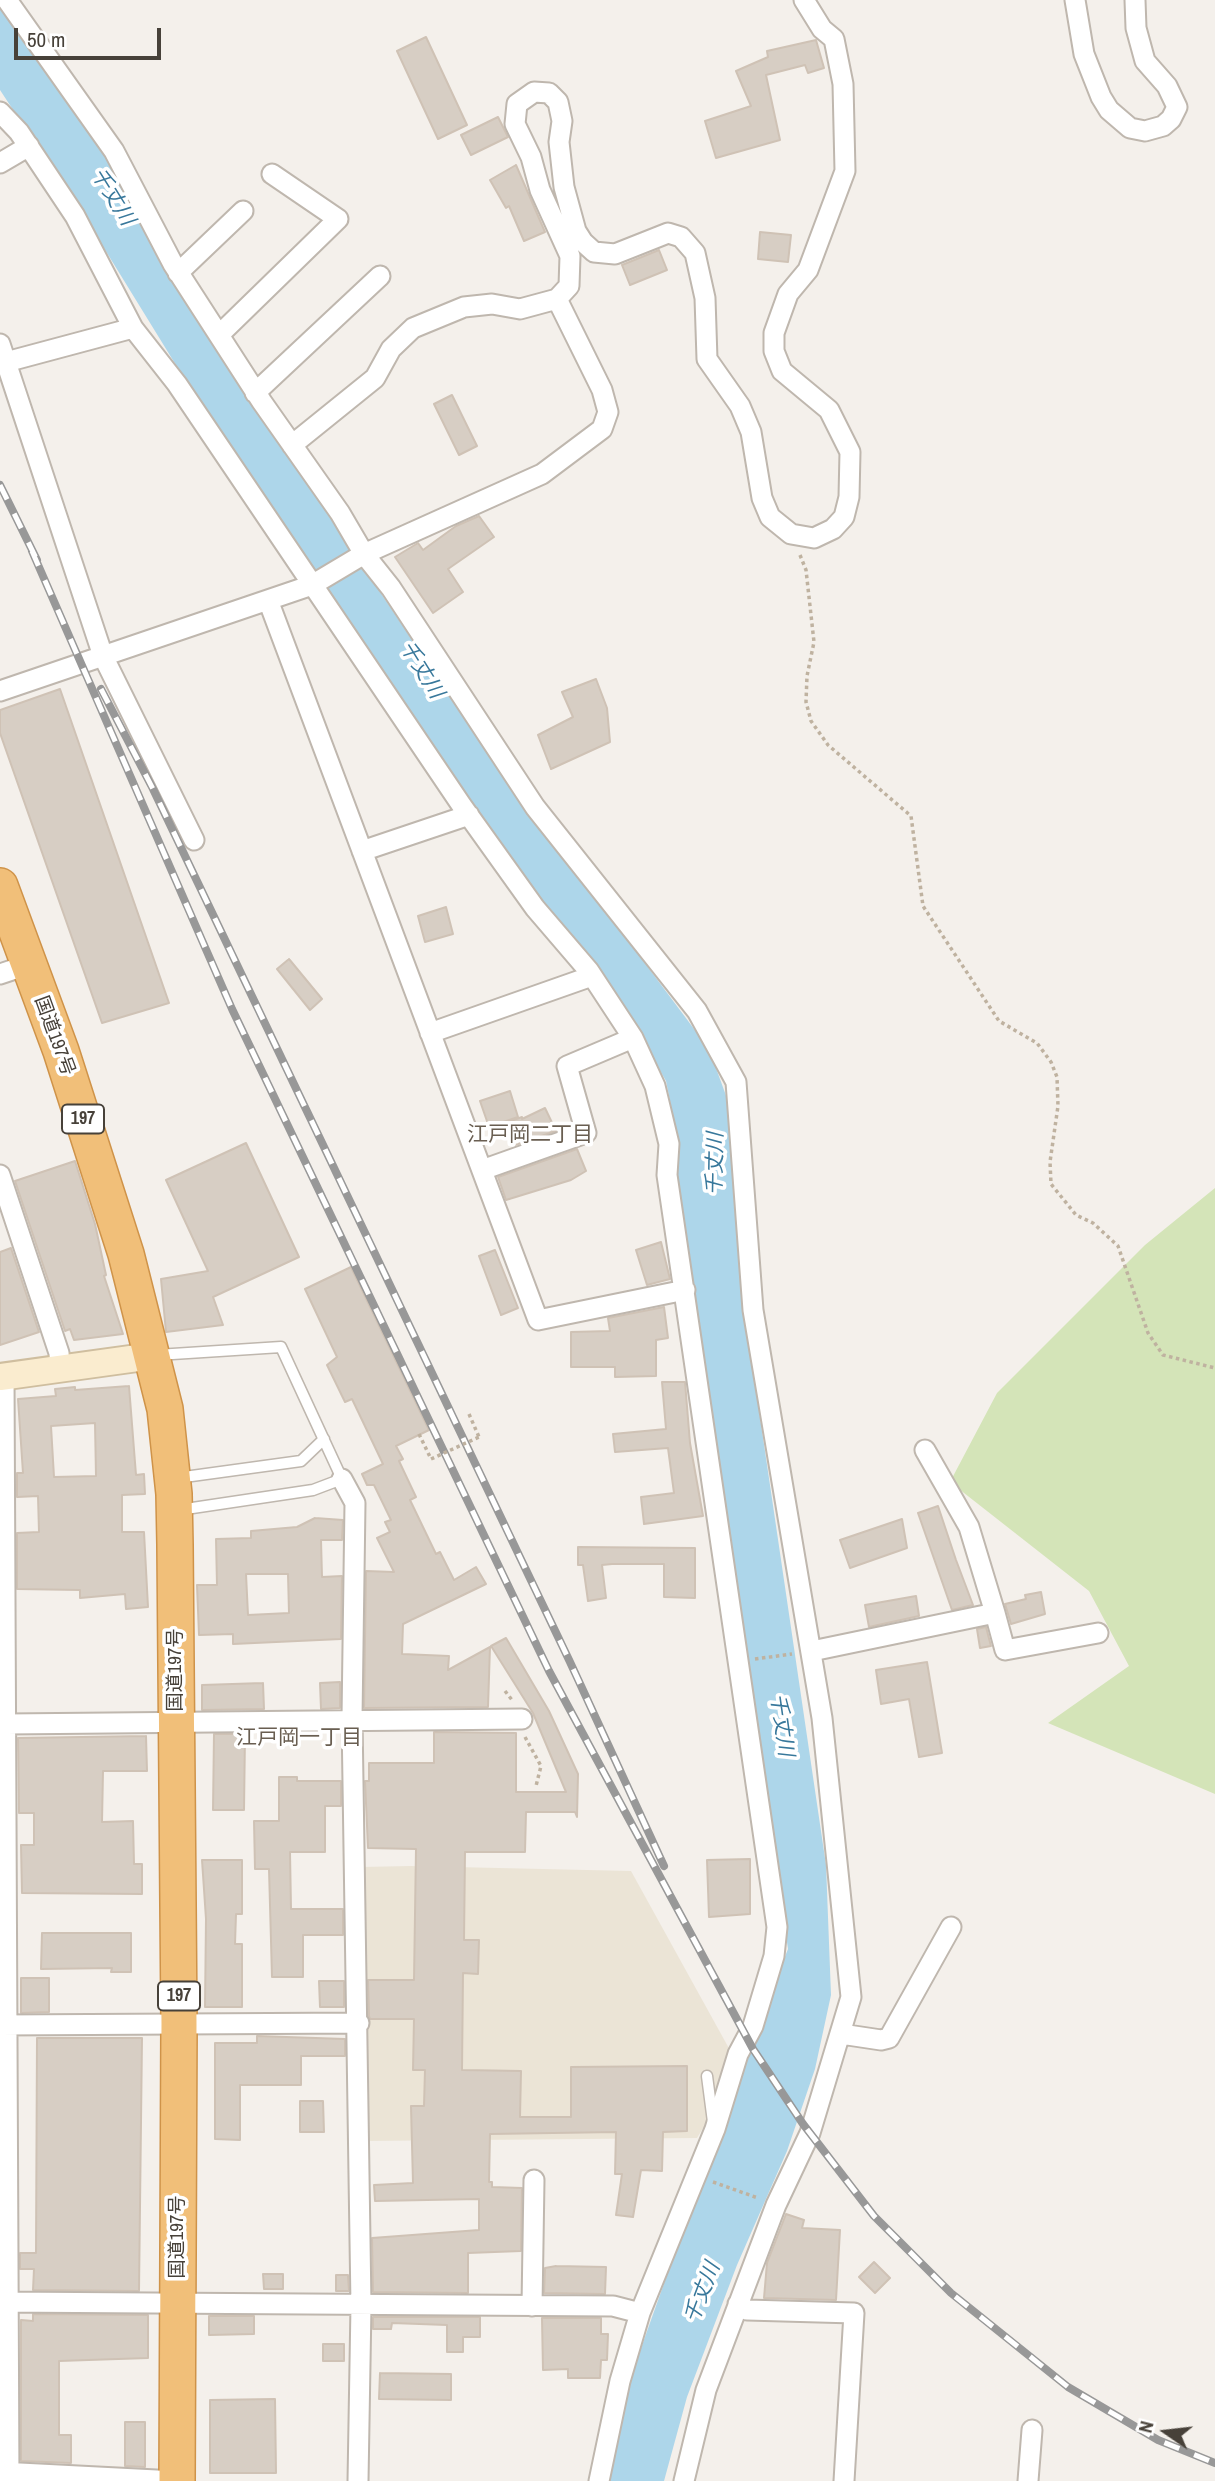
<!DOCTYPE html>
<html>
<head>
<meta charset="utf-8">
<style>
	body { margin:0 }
	#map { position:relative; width:1215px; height:2481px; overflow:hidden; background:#f4f0eb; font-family:"Archivo Narrow",sans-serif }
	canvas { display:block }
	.north { position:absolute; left:1131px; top:2397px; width:70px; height:70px; -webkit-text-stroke:5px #fff; paint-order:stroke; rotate:284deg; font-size:19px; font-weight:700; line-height:28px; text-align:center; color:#474139 }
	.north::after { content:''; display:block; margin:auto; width:24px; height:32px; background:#474139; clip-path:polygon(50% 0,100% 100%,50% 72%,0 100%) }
	.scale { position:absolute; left:14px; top:28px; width:147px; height:32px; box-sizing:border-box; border:4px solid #474139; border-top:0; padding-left:9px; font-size:21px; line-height:24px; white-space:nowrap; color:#474139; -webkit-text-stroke:5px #fff; paint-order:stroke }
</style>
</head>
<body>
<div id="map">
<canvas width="1215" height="2481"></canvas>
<div class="north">N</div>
<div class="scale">50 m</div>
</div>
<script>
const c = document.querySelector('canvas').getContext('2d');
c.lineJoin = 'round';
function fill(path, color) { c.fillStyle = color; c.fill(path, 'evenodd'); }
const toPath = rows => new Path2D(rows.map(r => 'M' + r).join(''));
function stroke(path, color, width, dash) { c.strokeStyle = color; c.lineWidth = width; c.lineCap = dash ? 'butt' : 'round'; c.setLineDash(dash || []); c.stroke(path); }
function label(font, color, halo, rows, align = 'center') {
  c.font = font + ' "Archivo Narrow","Noto Sans JP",sans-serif'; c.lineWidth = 7; c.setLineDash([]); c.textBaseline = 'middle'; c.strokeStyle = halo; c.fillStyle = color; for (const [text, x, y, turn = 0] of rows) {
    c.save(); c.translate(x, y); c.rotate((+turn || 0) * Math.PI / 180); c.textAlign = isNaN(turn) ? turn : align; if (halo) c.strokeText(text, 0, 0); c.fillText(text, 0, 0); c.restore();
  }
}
const education = toPath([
	[411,1866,631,1871,731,2052,720,2100,697,2138,362,2141,360,1867]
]);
const green = toPath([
	[1215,1188,1215,1794,1048,1723,1129,1666,1089,1591,950,1482,997,1393,1145,1245]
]);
const water = toPath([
	[0,2,107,156,182,296,538,828,603,907,709,1049,728,1101,743,1302,826,1865,831,1995,815,2069,787,2151,737,2265,687,2397,664,2481,608,2481,629,2382,738,2075,788,1949,685,1237,677,1175,678,1141,666,1081,616,994,511,860,219,435,99,240,0,90]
]);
const building = toPath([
	[426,37,467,125,438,139,397,51,426,37],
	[816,40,824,68,808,73,805,65,766,75,780,140,716,158,705,121,751,106,736,71,768,57,767,51,816,40],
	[498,117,508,137,471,155,461,135,498,117],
	[516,165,545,232,524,241,509,206,506,208,490,180,516,165],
	[760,232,791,235,788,262,758,259,760,232],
	[659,250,667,270,630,285,622,265,659,250],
	[452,395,477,446,459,455,434,404,452,395],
	[479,516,494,537,448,569,463,592,433,613,395,557,418,543,423,550,456,526,479,516],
	[596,679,607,708,610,742,551,769,538,735,573,717,562,692,596,679],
	[60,689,169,1003,102,1023,0,733,0,710,60,689],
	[446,907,453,934,425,942,418,916,446,907],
	[289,959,322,999,310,1010,277,969,289,959],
	[510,1091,518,1117,489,1127,480,1101,510,1091],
	[545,1108,556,1131,515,1145,508,1122,522,1117,522,1119,545,1108],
	[246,1143,299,1257,213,1297,223,1325,166,1332,161,1279,208,1271,166,1180,246,1143],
	[577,1149,586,1171,571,1180,506,1200,498,1177,577,1149],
	[75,1161,95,1224,106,1275,104,1276,123,1334,74,1340,70,1329,65,1331,15,1181,75,1161],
	[661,1242,670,1279,647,1285,636,1250,661,1242],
	[11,1248,39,1332,0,1345,0,1252,11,1248],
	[495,1250,518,1308,501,1315,479,1256,495,1250],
	[351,1267,429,1430,396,1446,403,1459,399,1461,416,1497,410,1500,436,1554,440,1552,454,1580,476,1567,486,1584,403,1624,402,1654,449,1656,448,1670,490,1647,488,1707,364,1708,366,1571,394,1572,377,1538,390,1532,385,1522,391,1520,374,1485,367,1485,362,1474,383,1464,352,1399,345,1402,327,1365,337,1357,305,1289,351,1267],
	[664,1307,668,1338,656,1340,656,1376,615,1377,615,1367,571,1367,571,1332,610,1331,608,1318,664,1307],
	[662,1382,685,1382,690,1443,703,1516,644,1524,641,1497,674,1493,668,1448,615,1452,613,1434,666,1429,662,1382],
	[129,1386,136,1475,144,1474,145,1494,122,1495,122,1532,144,1532,148,1607,126,1609,125,1594,80,1598,80,1590,17,1589,17,1533,39,1532,38,1496,17,1497,17,1473,23,1473,18,1399,56,1396,55,1389,75,1387,75,1390,129,1386],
	[95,1423,96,1476,54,1477,51,1426,95,1423],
	[938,1506,956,1560,973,1605,952,1610,918,1513,938,1506],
	[315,1518,343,1520,342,1540,321,1540,322,1577,342,1576,341,1639,233,1644,233,1634,199,1635,197,1585,217,1585,216,1539,251,1538,251,1531,297,1527,315,1518],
	[246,1574,288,1574,289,1613,248,1615,246,1574],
	[902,1519,907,1548,850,1568,840,1540,902,1519],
	[578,1547,695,1548,695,1598,664,1597,664,1564,612,1564,602,1565,606,1598,588,1601,583,1565,578,1565,578,1547],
	[1041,1592,1045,1614,1011,1624,1005,1604,1026,1599,1025,1595,1041,1592],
	[916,1596,919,1616,869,1627,865,1605,916,1596],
	[986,1627,991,1646,980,1648,977,1629,986,1627],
	[506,1638,549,1711,578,1774,577,1817,575,1812,526,1812,525,1852,465,1852,464,1940,479,1940,478,1974,463,1973,462,2070,521,2071,520,2117,571,2117,571,2067,687,2066,687,2131,663,2132,662,2171,641,2170,633,2217,616,2215,622,2174,615,2174,616,2132,490,2134,489,2182,492,2182,492,2187,522,2188,521,2251,468,2253,468,2293,373,2292,372,2238,479,2230,479,2199,375,2201,374,2185,413,2183,411,2106,424,2106,425,2070,413,2070,414,2019,370,2019,369,2016,368,1980,414,1980,416,1849,368,1848,365,1781,369,1781,369,1763,434,1763,434,1732,516,1733,516,1792,566,1792,533,1713,491,1646,506,1638],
	[927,1662,942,1753,919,1757,909,1699,881,1704,876,1670,927,1662],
	[340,1682,340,1708,321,1709,320,1683,340,1682],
	[263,1683,264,1709,202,1710,202,1685,263,1683],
	[214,1734,245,1734,244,1810,213,1810,214,1734],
	[146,1736,147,1771,103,1771,102,1822,133,1821,134,1864,142,1864,142,1894,22,1893,21,1845,34,1845,34,1813,19,1813,18,1738,146,1736],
	[279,1777,297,1777,297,1781,341,1781,341,1806,325,1806,325,1852,290,1852,291,1909,343,1909,343,1935,303,1935,303,1977,272,1977,269,1869,255,1869,254,1821,279,1821,279,1777],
	[750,1859,750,1914,709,1917,707,1860,750,1859],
	[202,1860,242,1860,242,1914,236,1914,235,1944,242,1944,242,2007,205,2007,206,1919,202,1860],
	[42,1933,131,1933,131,1972,111,1972,112,1968,41,1969,42,1933],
	[21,1978,49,1978,49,2012,21,2013,21,1978],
	[319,1981,344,1981,344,2007,320,2007,319,1981],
	[257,2036,345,2039,345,2056,301,2056,301,2085,240,2085,240,2140,215,2139,215,2043,257,2043,257,2036],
	[37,2038,142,2038,139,2291,33,2290,34,2269,20,2269,20,2253,36,2253,37,2038],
	[300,2101,323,2101,324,2132,300,2132,300,2101],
	[786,2214,804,2220,802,2228,840,2230,836,2300,764,2298,767,2263,786,2214],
	[874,2262,890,2278,875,2293,859,2277,874,2262],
	[556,2266,606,2267,605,2294,544,2293,545,2268,556,2266],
	[263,2274,283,2274,283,2289,264,2289,263,2274],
	[336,2275,348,2275,349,2291,336,2291,336,2275],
	[33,2314,148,2315,148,2358,59,2361,59,2435,71,2435,71,2463,21,2461,21,2320,33,2321,33,2314],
	[209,2316,254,2316,254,2334,209,2335,209,2316],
	[373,2317,480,2317,480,2337,463,2337,463,2352,447,2352,447,2325,392,2323,391,2329,373,2329,373,2317],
	[542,2318,601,2318,601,2334,608,2334,607,2360,601,2360,600,2378,568,2378,568,2369,543,2370,542,2318],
	[323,2344,344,2344,344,2361,323,2361,323,2344],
	[380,2373,451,2374,451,2400,379,2399,380,2373],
	[275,2399,276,2473,210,2473,210,2400,275,2399],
	[125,2422,145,2422,145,2467,125,2466,125,2422]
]);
const path = toPath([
	[800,555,806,570,814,642,807,676,806,702,811,721,828,745,911,816,923,906,999,1021,1037,1043,1051,1062,1057,1077,1058,1106,1050,1162,1051,1184,1076,1215,1093,1223,1118,1246,1148,1333,1163,1355,1215,1368],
	[469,1414,479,1437],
	[419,1434,431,1459],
	[755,1659,792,1654],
	[505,1691,512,1700],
	[525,1737,541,1766,536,1786],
	[713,2182,758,2198]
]);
const lane = toPath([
	[157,1355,281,1347,342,1479,313,1490,179,1510],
	[177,1478,301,1461,324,1439],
	[707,2076,713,2122]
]);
const street = toPath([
	[7,0,114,151,173,264,262,402,340,513,364,554,391,588,535,807,697,1011,736,1082,753,1310,822,1718,851,1997,810,2133,776,2205,706,2390,684,2481],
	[1075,0,1084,54,1101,97,1109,110,1130,128,1145,131,1163,126,1171,119,1177,107,1167,86,1145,61,1136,28,1135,0],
	[0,112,19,132,75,216,133,328,177,384,462,806,535,908,589,971,633,1038,655,1086,669,1144,667,1175,777,1927,774,1956,753,2026,738,2054,715,2129,640,2313,620,2381,599,2481],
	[0,163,29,146],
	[178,273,243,211],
	[219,335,338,219,272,174],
	[0,344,103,656,194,840],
	[6,362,133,328],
	[255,393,380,276],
	[292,445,375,378,391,349,413,328,464,307,492,304,520,309,557,299],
	[268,600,538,1320,685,1290],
	[0,691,312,585,364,554,542,474,602,429,608,412,602,390,557,299,569,286,570,256,540,190,531,157,515,124,517,104,534,92,549,93,558,102,562,121,559,142,564,187,576,231,583,242,594,252,615,254,668,233,681,237,695,253,705,298,707,359,740,406,751,432,762,498,770,517,791,534,814,538,833,529,844,517,849,497,850,452,829,410,782,371,774,351,774,333,788,294,808,270,845,171,843,84,834,39,822,29,804,0],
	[362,851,469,815],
	[0,974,27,965],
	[430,1033,592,976],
	[482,1170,586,1133,567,1066,633,1038],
	[0,1175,59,1353,60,1368],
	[4,1376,9,2481],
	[342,1479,355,1503,352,1718,361,2305,358,2481],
	[995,1613,1005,1650,1098,1633],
	[812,1651,995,1613,969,1527,925,1450],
	[6,1724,522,1719],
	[0,2025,359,2023],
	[841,2034,881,2040,889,2038,951,1927],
	[0,2302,613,2306,640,2313],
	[738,2304,747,2310,854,2313,844,2481],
	[532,2306,534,2180],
	[0,2472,176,2481],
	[1028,2481,1032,2430]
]);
const secondary = toPath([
	[0,1377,152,1356]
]);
const highway = toPath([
	[0,886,61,1051,126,1254,165,1409,174,1494,175,1545,179,2024,177,2481]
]);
const rail = toPath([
	[0,485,37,560],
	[32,551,232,1009,549,1671,753,2049,803,2124,874,2216,951,2293,1068,2387,1158,2440,1215,2463],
	[101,689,153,789,570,1662,664,1866]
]);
const pathBridge = toPath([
	[431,1459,479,1437]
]);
const shields = [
	[83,1119,42],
	[179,1996,42]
];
const shieldNames = [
	["197",83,1119],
	["197",179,1996]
];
const streetNames = [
	["国道197号",54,1036,70],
	["国道197号",176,1670,-90],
	["国道197号",178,2237,-90]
];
const waterNames = [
	["千丈川",112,197,58],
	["千丈川",421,670,58],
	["千丈川",716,1164,-89],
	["千丈川",781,1725,82],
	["千丈川",703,2293,-69]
];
const neighbourhoodNames = [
	["江戸岡二丁目",530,1135],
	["江戸岡一丁目",299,1738]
];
fill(education, '#ebe4d6');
fill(green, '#d4e4b8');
fill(water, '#add6ea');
fill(building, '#d7cec4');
stroke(building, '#cfc2b5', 2);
stroke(lane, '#bfb7ae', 13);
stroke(street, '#bfb7ae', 23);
stroke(secondary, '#cfbe9f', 30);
stroke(highway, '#cf9349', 38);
stroke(path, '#bfb2a0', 3.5, [3.5, 3.5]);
stroke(lane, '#fff', 10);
stroke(street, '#fff', 19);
stroke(secondary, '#faeccf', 26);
stroke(highway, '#f1bf79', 35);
stroke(rail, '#989898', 8);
stroke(rail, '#fff', 5, [16]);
stroke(pathBridge, '#bfb2a0', 3.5, [3.5, 3.5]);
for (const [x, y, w] of shields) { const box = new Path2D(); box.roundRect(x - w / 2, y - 14.5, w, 29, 5); c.fillStyle = '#fff'; c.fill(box); stroke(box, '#474139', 2); }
label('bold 18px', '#474139', null, shieldNames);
label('19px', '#474139', '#fff', streetNames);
label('italic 21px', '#38789b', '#fff', waterNames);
label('21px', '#695e51', '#fff', neighbourhoodNames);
</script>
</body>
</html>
